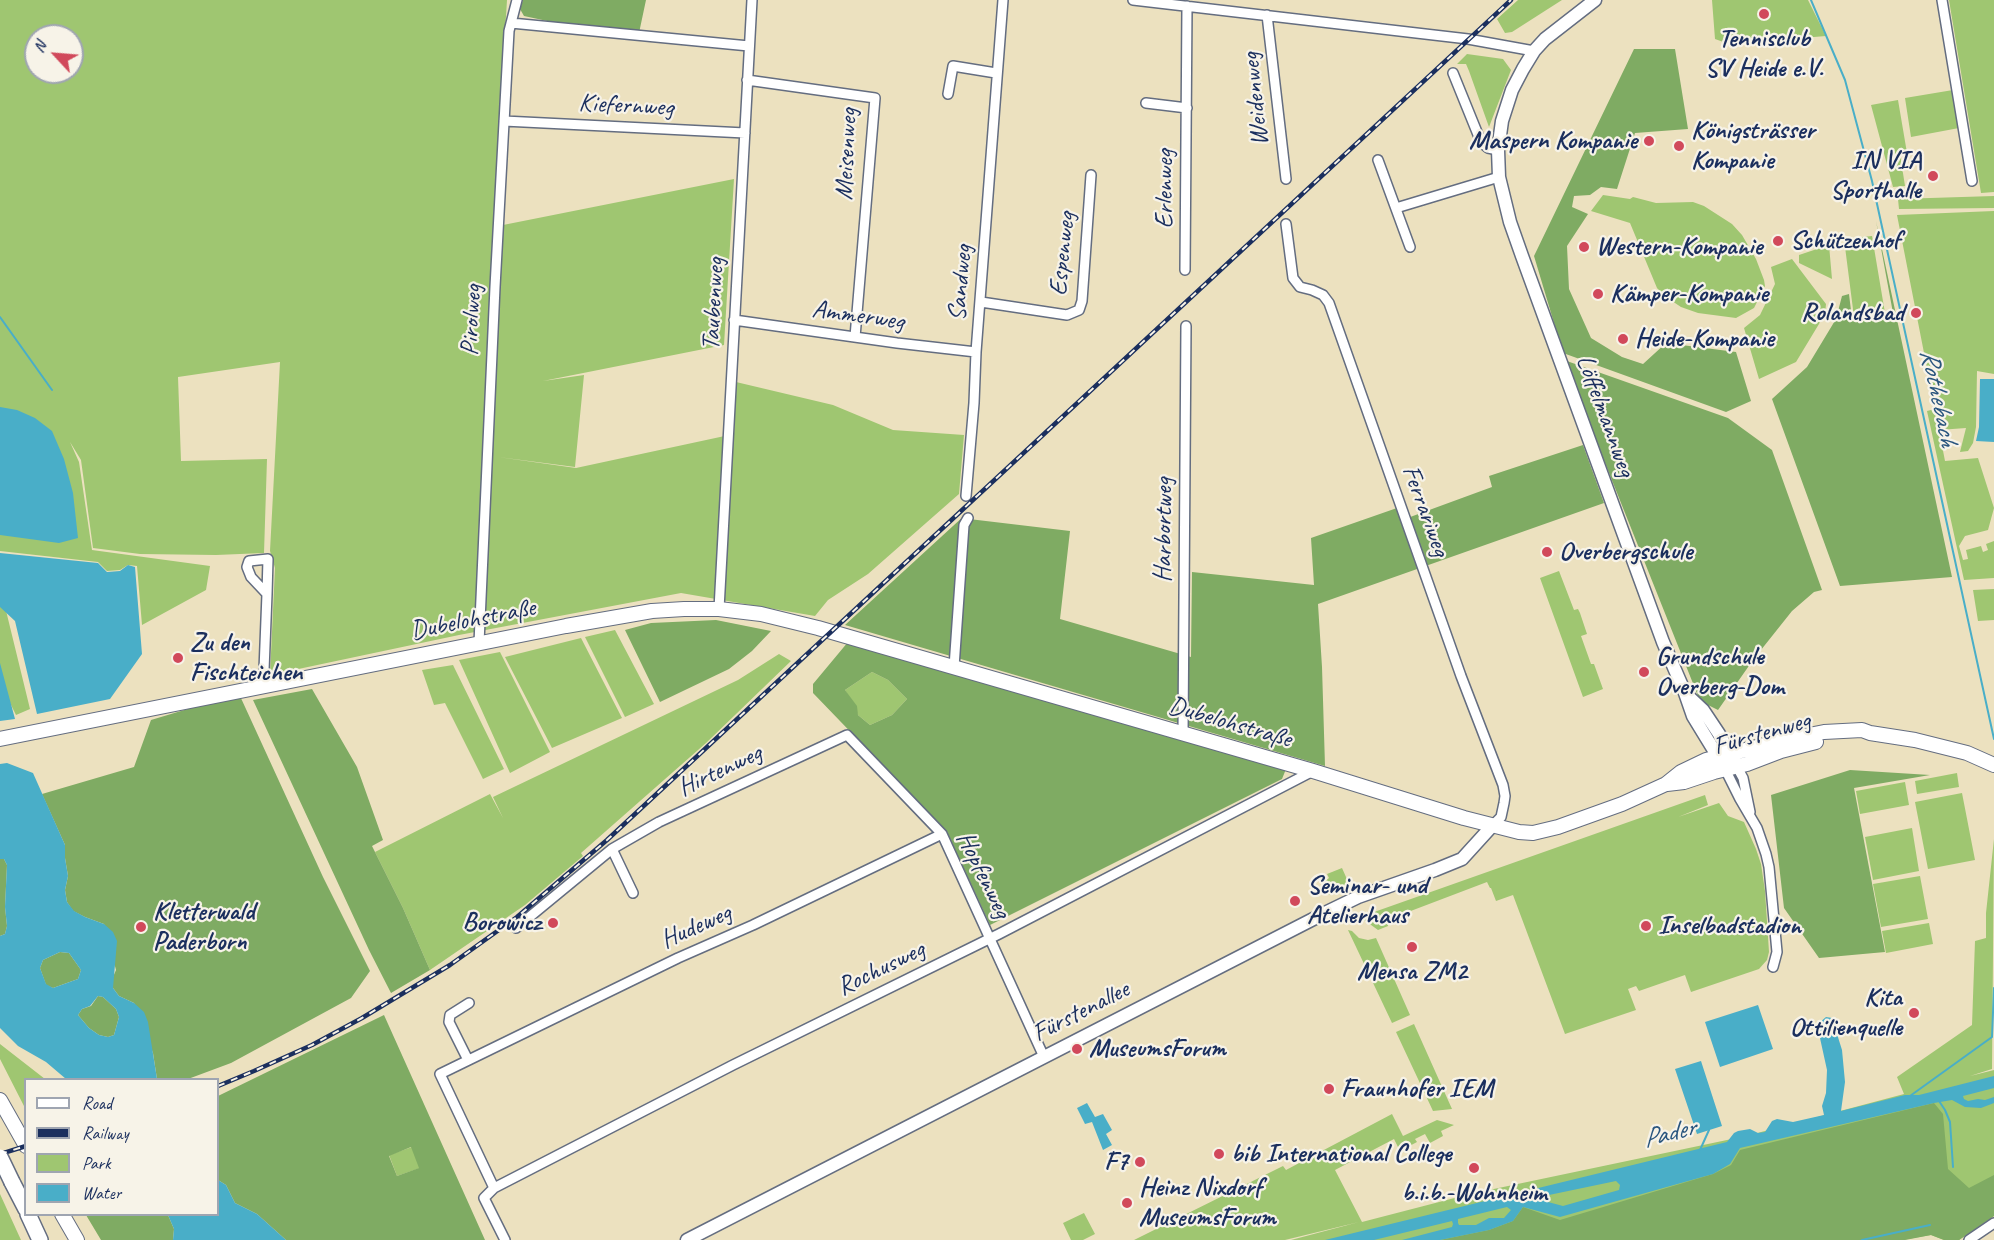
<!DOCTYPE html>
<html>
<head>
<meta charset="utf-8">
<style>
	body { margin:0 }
	#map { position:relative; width:1994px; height:1240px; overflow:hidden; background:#ece1bf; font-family:Caveat,sans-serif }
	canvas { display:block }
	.legend { position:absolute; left:24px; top:1078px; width:195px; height:138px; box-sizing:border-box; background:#f7f3e8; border:2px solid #9fa5b1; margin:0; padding:8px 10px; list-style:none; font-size:18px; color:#1b2f5e }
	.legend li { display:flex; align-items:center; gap:12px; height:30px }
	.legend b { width:30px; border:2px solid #9fa5b1 }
	.north { position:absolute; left:24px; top:24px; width:60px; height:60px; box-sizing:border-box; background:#f7f3e8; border:2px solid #9fa5b1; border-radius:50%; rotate:296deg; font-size:16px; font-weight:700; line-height:24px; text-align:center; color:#1b2f5e }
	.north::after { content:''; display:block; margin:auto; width:21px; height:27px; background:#d1495b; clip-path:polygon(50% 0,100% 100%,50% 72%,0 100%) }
</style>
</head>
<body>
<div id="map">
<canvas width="1994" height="1240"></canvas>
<ul class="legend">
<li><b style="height:8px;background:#fff"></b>Road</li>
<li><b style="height:8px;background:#1b2f5e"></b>Railway</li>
<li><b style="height:16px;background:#9fc671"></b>Park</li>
<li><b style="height:16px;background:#49aec8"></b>Water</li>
</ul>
<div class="north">N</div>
</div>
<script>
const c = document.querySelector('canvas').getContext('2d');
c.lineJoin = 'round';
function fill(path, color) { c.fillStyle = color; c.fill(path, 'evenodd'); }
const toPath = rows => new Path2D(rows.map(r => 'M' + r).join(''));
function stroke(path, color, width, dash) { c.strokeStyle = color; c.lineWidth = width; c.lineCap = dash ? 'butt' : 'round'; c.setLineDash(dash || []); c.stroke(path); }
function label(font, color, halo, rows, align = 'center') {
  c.font = font + ' Caveat,sans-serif'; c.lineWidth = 4.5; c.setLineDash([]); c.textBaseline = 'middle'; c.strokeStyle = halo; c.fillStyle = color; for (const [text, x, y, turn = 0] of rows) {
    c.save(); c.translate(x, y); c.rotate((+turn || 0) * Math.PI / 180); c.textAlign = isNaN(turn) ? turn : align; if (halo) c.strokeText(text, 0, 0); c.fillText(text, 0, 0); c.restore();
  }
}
const green = toPath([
	[0,0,507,0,493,227,734,179,724,345,543,381,584,375,575,467,498,457,576,468,734,434,736,382,833,405,893,430,964,435,959,494,868,574,828,600,815,616,681,593,459,635,270,675,275,568,270,551,280,362,178,377,181,461,267,459,264,553,216,555,140,554,93,548,81,460,70,442,79,462,92,550,210,566,206,590,142,625,137,566,128,565,120,570,107,571,98,562,0,551],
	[36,36,72,36,72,72,36,72],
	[1518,0,1562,0,1512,32,1505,33,1497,19],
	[1712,0,1808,0,1826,36,1729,44,1715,39],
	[1949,0,1994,0,1994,192,1981,193],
	[1467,54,1503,59,1511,70,1489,127,1469,71,1466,64,1457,64],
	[1953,90,1959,128,1911,137,1905,98],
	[1898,100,1907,153,1900,154,1905,186,1893,187,1871,105],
	[1603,195,1630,199,1633,197,1656,203,1693,202,1704,206,1732,224,1742,235,1756,259,1764,280,1765,286,1754,308,1736,318,1698,313,1681,307,1663,295,1657,288,1630,223,1591,211],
	[1994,196,1994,208,1899,209,1898,199],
	[1994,211,1994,374,1977,371,1976,427,1973,443,1968,451,1960,452,1966,428,1939,430,1945,461,1978,458,1994,508,1988,530,1965,536,1959,546,1963,560,1968,559,1966,550,1981,546,1983,552,1988,550,1986,544,1994,541,1994,578,1964,580,1927,411,1935,409,1897,215],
	[1872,236,1885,313,1854,317,1844,239],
	[1829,245,1832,279,1799,263,1799,255],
	[1792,259,1826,304,1825,314,1796,362,1759,379,1744,328,1760,315,1775,284,1771,267],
	[1559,571,1574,610,1578,609,1580,613,1587,634,1581,636,1591,664,1594,664,1603,689,1583,697,1540,578],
	[0,586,30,709,16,715,0,683],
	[1994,589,1994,620,1978,621,1973,590],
	[615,630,654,704,625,717,585,637],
	[581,638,622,718,552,748,505,657],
	[500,652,550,752,510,773,459,660],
	[779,654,791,661,706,743,581,853,583,856,525,905,430,970,403,908,375,852,490,794,503,818,493,797,738,680],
	[453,665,504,769,483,779,445,703,434,705,422,670],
	[872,672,888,680,907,699,892,715,870,725,858,715,845,690],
	[1957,773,1959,787,1917,794,1915,781],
	[1905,782,1909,805,1860,814,1856,791],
	[1962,793,1975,860,1928,869,1915,802],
	[1705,795,1708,805,1678,817,1719,803,1728,816,1744,822,1756,849,1761,864,1765,891,1769,952,1767,960,1759,969,1691,992,1685,975,1639,991,1636,986,1628,989,1636,1010,1565,1034,1513,895,1496,901,1491,888,1490,888,1487,882,1387,920,1388,926,1378,930,1360,917],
	[1912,828,1919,871,1873,880,1865,837],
	[1994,839,1992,1069,1970,1076,1994,1070,1994,1216,1959,1240,1944,1240,1931,1235,1902,1240,1291,1240,1359,1222,1285,1240,1134,1240,1283,1166,1286,1170,1392,1114,1403,1136,1437,1120,1454,1125,1441,1131,1443,1136,1430,1143,1425,1134,1415,1139,1417,1142,1400,1151,1394,1139,1335,1170,1362,1222,1470,1194,1746,1136,1904,1094,1897,1077,1972,1025,1975,941,1986,938,1986,913],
	[1342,868,1350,886,1329,895,1323,883,1329,878,1327,874],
	[1920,876,1928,919,1881,927,1873,884],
	[1929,923,1933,944,1886,953,1882,931],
	[1348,930,1352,931,1359,938,1368,940,1376,938,1410,1015,1392,1023],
	[1414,1024,1452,1109,1433,1111,1396,1032],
	[0,1044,45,1079,26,1080,25,1108,0,1059],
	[412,1147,420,1168,397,1176,389,1155],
	[0,1194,21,1240,0,1240],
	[1084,1213,1095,1234,1083,1240,1071,1240,1063,1223]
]);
const forest = toPath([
	[523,0,646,0,639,33,552,22,524,16,520,9],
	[1634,49,1675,49,1688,129,1635,133,1617,189,1601,187,1590,195,1574,196,1572,207,1588,214,1567,246,1569,289,1591,338,1622,357,1643,364,1666,343,1736,352,1751,401,1726,412,1563,353,1534,256],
	[1876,221,1952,577,1840,586,1772,399,1807,367,1836,319,1842,296,1849,294,1852,319,1893,313],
	[1564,360,1728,418,1772,450,1822,590,1814,592,1792,611,1753,660,1718,710,1700,701],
	[1583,445,1604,503,1318,604,1322,667,1325,766,845,625,965,515,969,519,1070,531,1060,619,1191,657,1192,572,1314,585,1311,538,1397,508,1402,520,1492,487,1489,476],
	[716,620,771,631,752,651,729,669,660,702,625,630,651,623],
	[848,642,1286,769,1282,779,990,925,947,832,813,693,813,684],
	[872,672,888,680,907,699,892,715,870,725,858,715,857,706,845,690],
	[312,689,357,767,383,840,372,846,403,908,430,970,391,993,369,950,253,700],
	[240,696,323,877,370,971,351,998,231,1063,188,1079,157,1079,153,1053,134,1003,119,996,113,988,113,977,116,970,104,924,85,917,73,911,67,902,65,890,68,876,65,858,65,845,42,794,134,767,151,720,191,708],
	[1850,770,1930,775,1854,788,1885,952,1819,958,1784,908,1771,795],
	[0,859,4,859,7,865,5,907,7,926,5,934,0,936],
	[60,952,69,953,81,970,78,979,53,988,46,985,40,968,43,960],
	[98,996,103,997,116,1009,119,1017,114,1035,108,1037,99,1035,89,1028,78,1015,82,1009,91,1006],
	[384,1015,485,1240,286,1240,257,1214,235,1203,226,1185,218,1180,218,1096],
	[411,1147,419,1168,397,1176,389,1156],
	[1934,1103,1943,1114,1948,1169,1969,1188,1994,1175,1994,1216,1959,1240,1944,1240,1931,1235,1905,1240,1440,1240,1489,1230,1513,1221,1523,1207,1560,1220,1713,1174,1731,1165,1740,1150],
	[86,1215,168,1215,174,1229,173,1240,101,1240]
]);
const water = toPath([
	[1980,379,1994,379,1994,442,1976,441,1979,427],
	[0,407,17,410,35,418,52,431,64,459,73,493,78,538,59,543,0,535],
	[0,553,98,563,107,572,120,571,128,565,135,567,142,654,110,699,37,714,15,621,0,607],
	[0,663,15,719,0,721],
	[7,763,33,773,65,845,65,858,68,876,65,890,67,902,74,911,85,917,104,924,113,932,117,941,113,988,119,996,134,1003,144,1012,148,1022,157,1079,66,1079,46,1062,18,1046,0,1028,0,936,5,934,7,926,5,907,7,865,4,859,0,859,0,764],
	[60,952,69,953,81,970,78,979,53,988,46,984,40,968,43,960],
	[98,996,103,997,116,1009,119,1017,114,1035,108,1037,99,1035,89,1028,78,1015,82,1009,90,1006],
	[1758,1005,1773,1049,1720,1067,1705,1022],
	[1826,1017,1832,1018,1842,1050,1845,1082,1841,1111,1905,1095,1919,1095,1994,1076,1994,1088,1963,1096,1964,1099,1968,1101,1978,1099,1985,1100,1994,1097,1994,1103,1981,1108,1965,1107,1952,1100,1934,1103,1740,1148,1730,1164,1713,1174,1560,1217,1523,1207,1513,1221,1489,1230,1440,1240,1402,1240,1452,1227,1453,1224,1452,1221,1374,1240,1325,1240,1727,1142,1734,1133,1738,1131,1750,1129,1758,1133,1765,1132,1772,1121,1777,1119,1793,1122,1824,1115,1822,1106,1826,1093,1827,1070,1818,1029,1819,1023],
	[1616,1181,1620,1185,1619,1190,1563,1206,1548,1202,1549,1195],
	[1507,1207,1511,1210,1504,1218,1489,1218,1476,1225,1459,1225,1458,1223,1458,1219],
	[1701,1061,1722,1126,1697,1134,1675,1069],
	[1087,1103,1095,1117,1103,1114,1112,1130,1106,1134,1112,1145,1103,1150,1092,1122,1085,1124,1077,1108],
	[218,1180,226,1185,235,1203,257,1214,286,1240,173,1240,174,1229,168,1215,218,1214]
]);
const stream = toPath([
	[1811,0,1845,80,1872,181,1994,739],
	[0,317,52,390],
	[1910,1096,1992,1037,1994,988],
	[1939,1101,1945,1110,1950,1122,1953,1167],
	[1700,1150,1709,1130],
	[1862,1240,1930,1225]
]);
const minor = toPath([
	[1133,0,1468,39,1534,51],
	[1942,0,1972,181],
	[1267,15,1286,179],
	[511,23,749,46],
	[1453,73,1481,142,1488,148,1498,150],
	[747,80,875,98,855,337],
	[948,94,953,66,996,73],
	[1146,103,1187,108],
	[504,121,745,133],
	[1378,160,1410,247],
	[1396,208,1499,177],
	[1286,224,1293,278,1300,287,1312,290,1323,295,1329,303,1461,676,1503,785,1505,796,1504,803,1501,817,1492,826],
	[1185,270,1187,6],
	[981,302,1067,315,1079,310,1082,301,1091,175],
	[734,320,897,343,976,352],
	[966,496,974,403,976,352,1003,0],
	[719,609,752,0],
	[479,643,495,287,509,31,517,0],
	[954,667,964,525,968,518],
	[265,686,264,670,267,594,268,559,249,561,247,567,251,577,267,594],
	[1183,734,1186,326],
	[1737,767,1743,778,1750,812],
	[1725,769,1740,799,1757,828,1766,854,1769,867,1777,952,1773,967],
	[612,849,633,893],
	[516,928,612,849,659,822,847,735,942,834,1044,1057],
	[468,1060,449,1022,450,1015,469,1003],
	[494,1188,440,1074,678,958,753,925,942,834],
	[505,1240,484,1198,494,1188,733,1065,999,934,1313,771],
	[1969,1240,1994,1223]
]);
const tertiary = toPath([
	[1595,0,1545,39,1534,51,1523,69,1512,90,1502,121,1498,150,1499,177,1510,222,1522,256,1663,642,1685,693,1693,716,1723,765],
	[1686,694,1703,710,1719,734,1735,762],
	[687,1240,1325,913,1358,897,1435,870,1462,859,1492,826]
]);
const secondary = toPath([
	[0,739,566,626,652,611,684,609,719,609,761,614,818,628,1313,771,1464,818,1519,832,1533,833,1558,827,1622,804,1666,784,1681,772,1706,760,1784,740,1824,732,1862,730,1870,733,1915,740,1967,753,1994,765],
	[1667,784,1684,782,1714,772,1747,764,1781,751,1816,742],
	[0,1100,26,1146],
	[62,1214,77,1240]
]);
const trunk = toPath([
	[12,1182,26,1209],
	[28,1214,40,1240]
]);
const rail = toPath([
	[218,1086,254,1071,312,1045,362,1018,450,965,517,917,607,840,1511,0],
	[0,1154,26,1146]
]);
const trunkBridge = toPath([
	[0,1157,12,1182]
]);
const markers = [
	[1764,14,6,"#d1495b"],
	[1649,141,6,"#d1495b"],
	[1679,146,6,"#d1495b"],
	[1933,176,6,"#d1495b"],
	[1778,241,6,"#d1495b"],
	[1584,247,6,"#d1495b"],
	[1598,294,6,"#d1495b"],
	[1916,313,6,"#d1495b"],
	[1623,339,6,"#d1495b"],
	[1547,552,6,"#d1495b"],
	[178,658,6,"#d1495b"],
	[1644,672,6,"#d1495b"],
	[1295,901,6,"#d1495b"],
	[553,923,6,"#d1495b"],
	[1646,926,6,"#d1495b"],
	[141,927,6,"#d1495b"],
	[1412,947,6,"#d1495b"],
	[1914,1013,6,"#d1495b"],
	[1077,1049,6,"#d1495b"],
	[1329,1089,6,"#d1495b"],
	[1219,1154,6,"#d1495b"],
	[1140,1162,6,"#d1495b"],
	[1474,1168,6,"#d1495b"],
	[1127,1203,6,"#d1495b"]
];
const poiNames = [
	["Tennisclub",1764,39,"center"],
	["SV Heide e.V.",1764,69,"center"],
	["Königsträsser",1691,131],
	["Kompanie",1691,161],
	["Maspern Kompanie",1637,141,"right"],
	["IN VIA",1921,161,"right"],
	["Sporthalle",1921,191,"right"],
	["Schützenhof",1790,241],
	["Western-Kompanie",1596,247],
	["Kämper-Kompanie",1610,294],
	["Rolandsbad",1904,313,"right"],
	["Heide-Kompanie",1635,339],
	["Overbergschule",1559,552],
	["Zu den",190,643],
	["Fischteichen",190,673],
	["Grundschule",1656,657],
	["Overberg-Dom",1656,687],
	["Seminar- und",1307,886],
	["Atelierhaus",1307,916],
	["Kletterwald",153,912],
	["Paderborn",153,942],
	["Borowicz",541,923,"right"],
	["Inselbadstadion",1658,926],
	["Mensa ZM2",1412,972,"center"],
	["Kita",1902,998,"right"],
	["Ottilienquelle",1902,1028,"right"],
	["MuseumsForum",1089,1049],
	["Fraunhofer IEM",1341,1089],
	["bib International College",1231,1154],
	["F7",1128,1162,"right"],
	["Heinz Nixdorf",1139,1188],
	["MuseumsForum",1139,1218],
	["b.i.b.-Wohnheim",1474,1193,"center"]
];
const streetNames = [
	["Weidenweg",1256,99,-96],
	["Kiefernweg",626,106,3],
	["Meisenweg",847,154,-87],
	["Erlenweg",1165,189,-90],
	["Espenweg",1063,254,-84],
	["Sandweg",961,283,-85],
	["Taubenweg",714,304,-87],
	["Ammerweg",858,316,8],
	["Pirolweg",472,320,-87],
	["Löffelmannweg",1605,416,70],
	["Ferrariweg",1425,511,70],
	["Harbortweg",1164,530,-90],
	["Dubelohstraße",473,620,-11],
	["Dubelohstraße",1230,723,16],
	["Fürstenweg",1762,734,-16],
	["Hirtenweg",720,771,-25],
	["Hopfenweg",983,875,64],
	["Hudeweg",696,927,-24],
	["Rochusweg",881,969,-26],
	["Fürstenallee",1081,1012,-27]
];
const waterNames = [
	["Rothebach",1938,398,78],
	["Pader",1669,1134,-14]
];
fill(green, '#9fc671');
fill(forest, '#7fab63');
fill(water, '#49aec8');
stroke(stream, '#49aec8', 2);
stroke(minor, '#646d80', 12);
stroke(tertiary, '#646d80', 15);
stroke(secondary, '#646d80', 16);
stroke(trunk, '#646d80', 18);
stroke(minor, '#fff', 9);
stroke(tertiary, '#fff', 12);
stroke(secondary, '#fff', 14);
stroke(trunk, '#fff', 15);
stroke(rail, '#1b2f5e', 4.5);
stroke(rail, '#f7f3e8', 2, [7]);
stroke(trunkBridge, '#646d80', 18, []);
stroke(trunkBridge, '#fff', 15);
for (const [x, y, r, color] of markers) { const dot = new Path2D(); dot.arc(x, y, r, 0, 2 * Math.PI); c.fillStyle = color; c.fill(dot); stroke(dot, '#f7f3e8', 2); }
label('bold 26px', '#1b2f5e', '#f7f3e8', poiNames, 'left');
label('26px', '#1b2f5e', '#f7f3e8', streetNames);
label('italic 27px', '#29557e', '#f7f3e8', waterNames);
</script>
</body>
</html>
